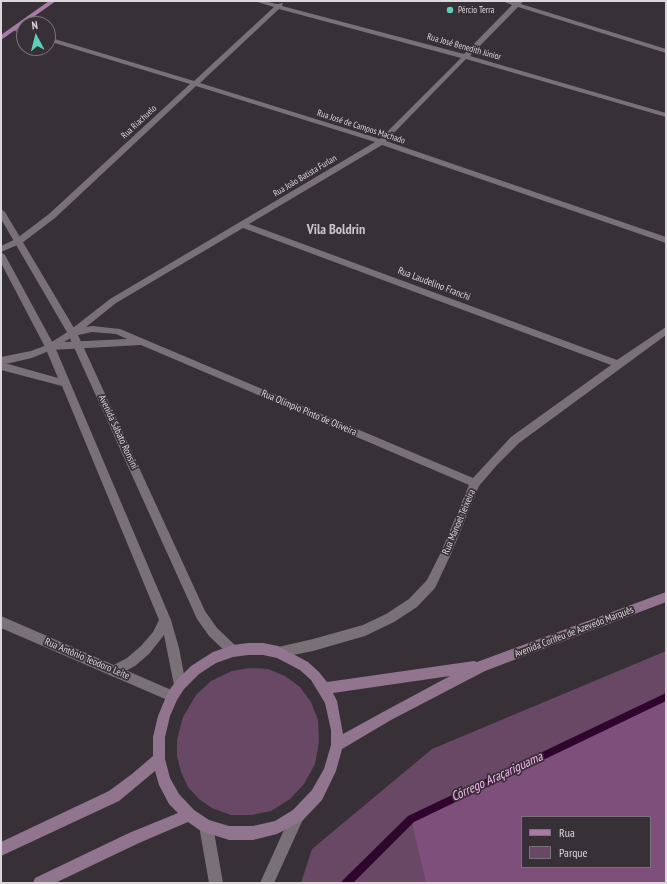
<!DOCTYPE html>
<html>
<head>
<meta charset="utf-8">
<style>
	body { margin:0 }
	#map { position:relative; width:667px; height:884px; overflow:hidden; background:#383037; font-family:"PT Sans Narrow",sans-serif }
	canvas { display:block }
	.frame { position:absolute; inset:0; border:2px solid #dcd7db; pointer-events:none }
	.legend { position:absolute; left:521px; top:816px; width:130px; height:52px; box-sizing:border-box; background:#383037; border:1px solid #7a7379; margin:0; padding:5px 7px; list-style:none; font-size:12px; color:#dcd7db }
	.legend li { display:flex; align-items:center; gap:8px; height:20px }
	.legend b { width:20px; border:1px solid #7a7379 }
	.north { position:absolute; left:16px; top:16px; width:40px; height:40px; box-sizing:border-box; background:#383037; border:1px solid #7a7379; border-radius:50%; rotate:353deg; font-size:11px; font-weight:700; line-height:16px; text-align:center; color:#dcd7db }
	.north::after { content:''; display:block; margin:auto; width:14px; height:18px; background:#5dceb9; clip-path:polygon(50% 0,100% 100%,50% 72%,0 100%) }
</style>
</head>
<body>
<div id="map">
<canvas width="667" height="884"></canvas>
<div class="frame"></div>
<ul class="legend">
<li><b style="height:5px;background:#a87ba5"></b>Rua</li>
<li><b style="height:11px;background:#684865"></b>Parque</li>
</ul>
<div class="north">N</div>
</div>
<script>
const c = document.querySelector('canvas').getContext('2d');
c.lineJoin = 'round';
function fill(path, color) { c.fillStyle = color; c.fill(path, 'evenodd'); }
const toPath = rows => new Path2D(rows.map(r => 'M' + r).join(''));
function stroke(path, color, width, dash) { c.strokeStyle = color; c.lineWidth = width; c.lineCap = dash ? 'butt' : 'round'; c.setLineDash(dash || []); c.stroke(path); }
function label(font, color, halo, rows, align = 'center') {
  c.font = font + ' "PT Sans Narrow",sans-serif'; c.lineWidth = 3.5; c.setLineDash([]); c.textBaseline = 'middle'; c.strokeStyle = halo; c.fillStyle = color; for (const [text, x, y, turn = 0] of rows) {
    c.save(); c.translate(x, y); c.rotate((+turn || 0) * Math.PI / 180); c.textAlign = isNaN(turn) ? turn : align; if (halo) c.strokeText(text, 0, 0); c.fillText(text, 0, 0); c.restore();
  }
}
const green = toPath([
	[666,651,666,883,301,883,312,849,432,749],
	[522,817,650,817,650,867,522,867],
	[250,668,268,669,285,676,300,687,311,702,318,720,319,742,315,764,304,784,290,799,271,811,251,815,231,815,212,808,199,799,188,787,181,772,177,756,177,740,183,717,196,695,211,681,232,671]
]);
const forest = toPath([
	[666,694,666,883,426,883,411,819],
	[522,817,650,817,650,867,522,867]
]);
const stream = toPath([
	[666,693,666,701,414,822,353,883,341,883,343,880,408,816,666,693]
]);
const minor = toPath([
	[254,1,264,1,277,4,283,3,282,6,464,54,512,5,502,1,515,2,523,1,521,4,666,49,666,53,518,7,470,56,666,113,666,117,466,59,386,141,666,237,666,243,382,145,249,224,617,360,666,327,666,335,519,443,497,465,479,486,451,554,435,588,417,607,394,622,365,636,313,651,278,658,274,656,272,652,274,648,313,639,363,625,386,614,409,599,427,580,441,552,469,485,141,345,51,350,32,358,1,365,1,357,31,351,47,345,69,331,110,299,375,142,196,86,55,218,22,243,1,252,1,246,16,239,49,214,190,84,48,41,48,37,194,81,274,7,254,1],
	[279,9,461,58,380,139,200,83,279,9],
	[243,228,611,365,511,437,473,478,120,329,92,326,86,327,116,303,243,228],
	[92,332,116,334,127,339,64,342,74,336,92,332],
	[14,27,24,30,24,34,12,30,11,29,14,27],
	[1,616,176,692,178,696,176,700,172,702,1,628,1,616],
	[298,808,303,810,305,815,274,883,260,883,293,810,298,808],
	[206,819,211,821,213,826,223,883,209,883,199,826,201,821,206,819]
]);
const tertiary = toPath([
	[1,209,5,212,77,333,205,611,217,628,237,647,239,651,237,655,233,657,229,655,209,636,197,619,68,334,1,219,1,209],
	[1,252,5,255,55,347,171,620,179,648,186,685,184,689,180,691,176,689,174,685,164,635,149,654,135,666,114,677,110,675,108,671,110,667,127,658,141,646,153,632,159,620,62,386,1,370,1,362,58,378,45,347,1,263,1,252]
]);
const secondary = toPath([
	[666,592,666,602,485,671,391,720,342,749,336,771,322,800,303,820,277,834,253,840,229,840,201,831,188,822,139,843,55,883,33,883,35,878,129,833,178,813,169,804,159,785,155,771,119,801,1,856,1,842,109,791,132,774,153,756,153,737,158,716,168,692,176,681,191,666,213,652,233,645,248,643,263,643,278,646,308,662,319,672,327,682,474,661,477,662,666,592],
	[248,655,263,655,277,658,300,670,311,680,325,703,331,730,331,745,324,769,312,790,293,810,275,821,253,826,229,826,209,820,194,810,179,794,170,778,165,759,165,737,170,716,177,700,184,689,199,674,216,663,233,657,248,655],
	[450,676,383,712,343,734,337,701,333,693,450,676]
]);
const primary = toPath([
	[49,1,56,1,1,40,1,35,49,1]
]);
const markers = [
	[450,10,4,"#5dceb9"]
];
const farPoinames = [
	["Pércio Terra",458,10]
];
const farStreetnames = [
	["Rua José Benedith Júnior",464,47,16],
	["Rua Riachuelo",139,122,-43],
	["Rua José de Campos Machado",361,127,18],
	["Rua João Batista Furlan",305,176,-31]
];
const streetNames = [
	["Rua Laudelino Franchi",434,284,21],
	["Rua Olímpio Pinto de Oliveira",309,413,23],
	["Avenida Sábato Ronsini",118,432,65],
	["Rua Manoel Teixeira",459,522,-67],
	["Avenida Corifeu de Azevedo Marquês",574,632,-21],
	["Rua Antônio Teodoro Leite",87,659,23]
];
const nearWaternames = [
	["Córrego Araçariguama",497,777,-25]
];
const districtNames = [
	["Vila Boldrin",336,230]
];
fill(green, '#684865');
fill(forest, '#7e4f7b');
fill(stream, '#2f052e');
fill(minor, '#797078');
fill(tertiary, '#797078');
fill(secondary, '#91758e');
fill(primary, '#a87ba5');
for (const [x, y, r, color] of markers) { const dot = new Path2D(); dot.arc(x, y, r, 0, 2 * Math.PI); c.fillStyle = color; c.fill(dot); stroke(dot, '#383037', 1.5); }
label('9px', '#dcd7db', '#383037', farPoinames, 'left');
label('9px', '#dcd7db', '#383037', farStreetnames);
label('10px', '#dcd7db', '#383037', streetNames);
label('italic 13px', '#fbb3f5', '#383037', nearWaternames);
label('bold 14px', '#ccc2cb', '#383037', districtNames);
</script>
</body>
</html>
